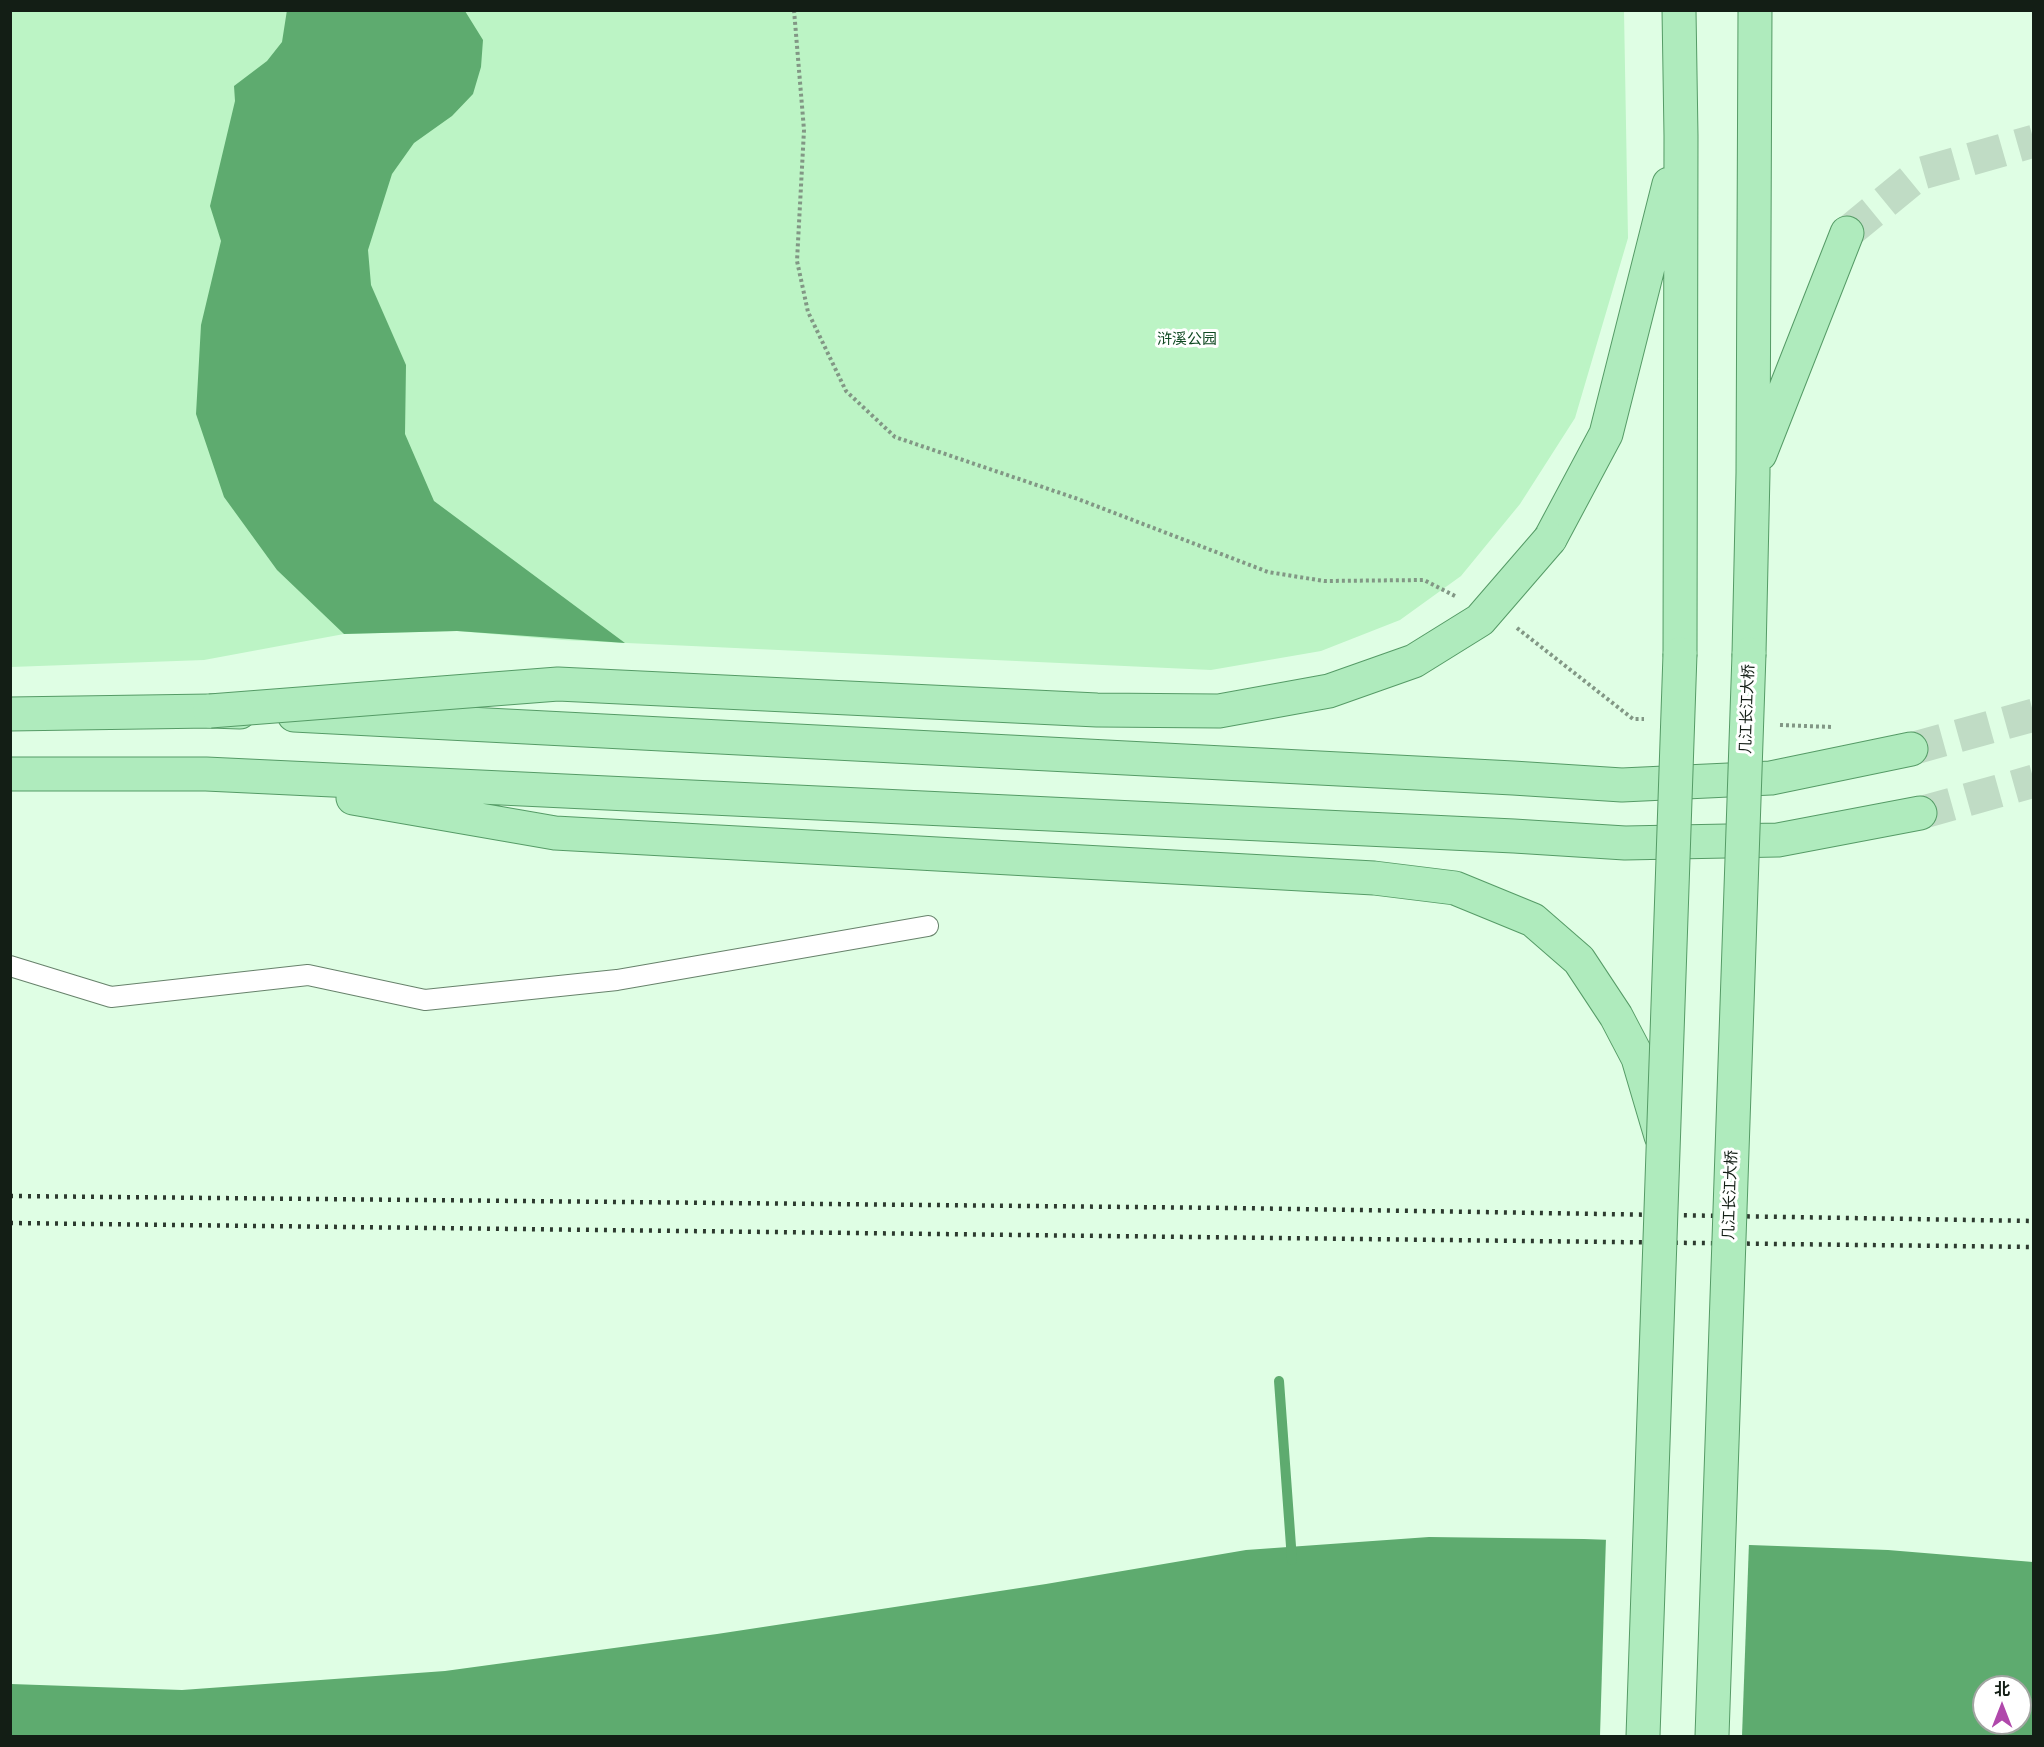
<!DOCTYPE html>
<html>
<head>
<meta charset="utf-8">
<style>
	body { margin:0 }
	#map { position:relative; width:2044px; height:1747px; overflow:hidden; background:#dffee4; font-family:Lato,"Noto Sans SC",sans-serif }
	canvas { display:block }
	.frame { position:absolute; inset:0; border:12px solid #131e15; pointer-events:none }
	.north { position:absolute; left:1972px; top:1675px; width:60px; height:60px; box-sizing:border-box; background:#fff; border:2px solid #a1a5a1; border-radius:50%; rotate:0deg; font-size:16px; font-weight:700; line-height:24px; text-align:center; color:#131e15 }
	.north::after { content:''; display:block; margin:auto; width:21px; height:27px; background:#b048ab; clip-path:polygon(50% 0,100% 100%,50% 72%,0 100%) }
</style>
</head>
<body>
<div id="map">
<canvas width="2044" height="1747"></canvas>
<div class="frame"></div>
<div class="north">北</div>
</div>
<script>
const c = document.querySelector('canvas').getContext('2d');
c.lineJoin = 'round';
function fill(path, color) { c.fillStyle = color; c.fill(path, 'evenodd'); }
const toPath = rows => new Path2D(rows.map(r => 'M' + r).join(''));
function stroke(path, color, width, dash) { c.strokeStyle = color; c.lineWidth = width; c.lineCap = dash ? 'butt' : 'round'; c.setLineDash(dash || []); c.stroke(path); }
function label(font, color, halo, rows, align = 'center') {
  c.font = font + ' Lato,"Noto Sans SC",sans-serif'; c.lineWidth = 6; c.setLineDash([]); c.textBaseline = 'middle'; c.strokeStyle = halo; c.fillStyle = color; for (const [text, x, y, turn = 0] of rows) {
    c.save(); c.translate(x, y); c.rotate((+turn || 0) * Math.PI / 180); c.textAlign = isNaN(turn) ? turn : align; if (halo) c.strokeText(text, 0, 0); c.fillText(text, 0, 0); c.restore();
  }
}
const green = toPath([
	[10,11,1624,11,1628,238,1575,418,1520,504,1461,576,1400,620,1321,651,1211,670,562,640,457,631,344,634,204,660,11,667]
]);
const water = toPath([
	[287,10,465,11,483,40,481,67,473,94,452,116,414,143,392,174,368,250,371,285,406,365,405,434,434,501,625,643,457,631,344,634,277,570,224,497,196,414,201,325,221,241,210,206,235,101,234,86,267,61,282,42],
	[1429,1537,1584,1539,1888,1550,2033,1562,2033,1736,11,1736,11,1684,182,1690,445,1671,717,1634,1046,1584,1246,1550],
	[1984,1687,2020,1687,2020,1723,1984,1723]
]);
const pier = toPath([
	[1606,1537,1749,1542,1742,1736,1600,1736]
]);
const stream = toPath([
	[1279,1381,1292,1560]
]);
const primaryTunnel = toPath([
	[1847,233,1919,174,2034,141],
	[1911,749,2034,715],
	[1920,813,2034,781]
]);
const path = toPath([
	[794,10,804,130,797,261,808,312,846,391,895,437,1078,499,1268,572,1324,581,1424,580,1455,596],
	[1517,628,1633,719,1644,719],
	[1780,725,1832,727]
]);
const service = toPath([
	[10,966,111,997,308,975,425,1000,617,980,928,926]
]);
const primary = toPath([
	[1679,10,1681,136,1680,654],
	[1760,454,1847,233],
	[1550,539,1606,434,1669,184],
	[1749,654,1753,473,1755,10],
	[10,714,210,711,240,712],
	[294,715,1513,778,1622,785,1771,778,1911,749],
	[10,774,206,774,1514,836,1625,843,1778,840,1920,813],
	[353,798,555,833,1374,878,1455,888,1533,920,1579,960,1616,1016,1638,1058,1661,1136]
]);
const rail = toPath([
	[10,1196,1233,1208,2034,1221],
	[10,1223,2034,1247]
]);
const primaryBridge = toPath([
	[210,711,558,684,1097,710,1219,711,1329,691,1414,661,1480,620,1550,539],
	[1643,1736,1680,654],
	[1712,1736,1749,654]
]);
const parkNames = [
	["浒溪公园",1187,339]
];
const streetNames = [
	["几江长江大桥",1747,709,-88],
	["几江长江大桥",1730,1195,-88]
];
fill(green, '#bcf4c5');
fill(water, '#5eab6f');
fill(pier, '#dffee4');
stroke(stream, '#5eab6f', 10);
stroke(primaryTunnel, '#c0dcc5', 33, [33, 16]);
stroke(service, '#67826b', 22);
stroke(primary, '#559b66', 35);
stroke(path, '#829785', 4, [3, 3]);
stroke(service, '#fff', 20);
stroke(primary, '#afebbd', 33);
stroke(rail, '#2d3a2f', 4.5, [3, 6]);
stroke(primaryBridge, '#559b66', 35, []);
stroke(primaryBridge, '#afebbd', 33);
label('15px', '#0e4821', '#fff', parkNames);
label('15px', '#131e15', '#fff', streetNames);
</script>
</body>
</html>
